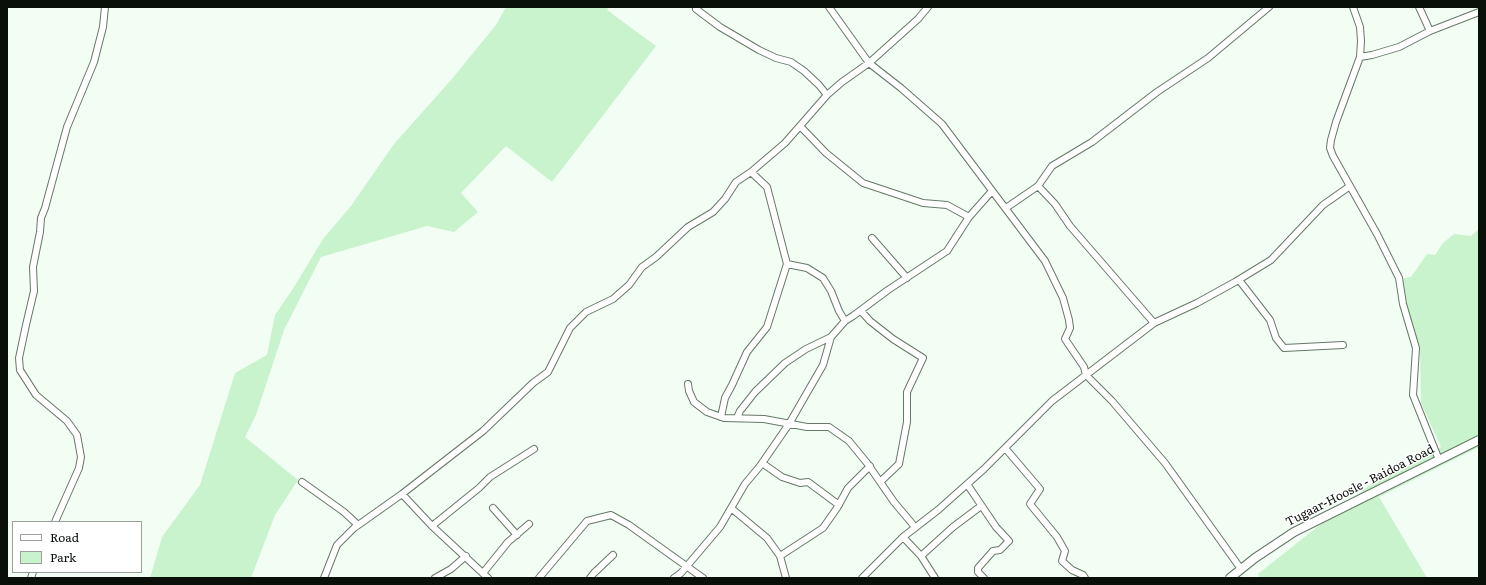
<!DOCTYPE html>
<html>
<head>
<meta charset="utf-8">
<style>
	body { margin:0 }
	#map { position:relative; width:1486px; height:585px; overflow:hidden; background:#f2fef3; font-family:Literata,serif }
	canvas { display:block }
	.frame { position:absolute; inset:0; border:8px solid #09100a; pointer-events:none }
	.legend { position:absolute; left:12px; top:521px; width:130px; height:52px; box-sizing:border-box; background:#fff; border:1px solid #9d9f9d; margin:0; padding:5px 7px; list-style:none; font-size:12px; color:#09100a }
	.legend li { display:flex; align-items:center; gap:8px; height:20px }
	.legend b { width:20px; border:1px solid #9d9f9d }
</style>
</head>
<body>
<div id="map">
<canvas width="1486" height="585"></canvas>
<div class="frame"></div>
<ul class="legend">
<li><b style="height:5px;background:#fff"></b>Road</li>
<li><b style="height:11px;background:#c8f3cc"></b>Park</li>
</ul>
</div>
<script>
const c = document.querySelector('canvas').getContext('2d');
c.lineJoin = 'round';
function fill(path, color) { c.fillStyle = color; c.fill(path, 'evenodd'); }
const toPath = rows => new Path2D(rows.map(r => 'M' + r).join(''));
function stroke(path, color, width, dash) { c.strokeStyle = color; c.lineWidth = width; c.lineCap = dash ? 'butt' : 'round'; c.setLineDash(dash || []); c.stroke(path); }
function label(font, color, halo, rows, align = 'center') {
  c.font = font + ' Literata,serif'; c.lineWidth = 3; c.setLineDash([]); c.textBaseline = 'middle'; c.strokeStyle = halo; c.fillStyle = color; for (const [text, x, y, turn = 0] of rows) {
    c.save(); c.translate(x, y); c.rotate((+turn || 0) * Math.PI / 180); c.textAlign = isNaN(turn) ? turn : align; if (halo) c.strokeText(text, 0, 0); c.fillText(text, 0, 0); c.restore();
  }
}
const green = toPath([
	[506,7,609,7,607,10,656,46,552,182,506,146,461,193,478,212,454,232,427,226,321,257,284,330,256,415,245,437,298,480,275,515,251,578,150,578,162,537,200,485,235,373,267,355,275,315,294,287,323,239,351,206,394,144,451,80,496,25],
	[1479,229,1479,447,1379,497,1427,578,1260,578,1258,574,1375,481,1441,447,1421,403,1420,346,1404,306,1400,279,1411,277,1427,254,1435,255,1443,243,1454,234,1471,236]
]);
const minor = toPath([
	[829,7,869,63,901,88,942,124,1045,261,1063,298,1069,320,1070,328,1065,339,1084,367,1086,375,1112,401,1165,463,1241,569],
	[1353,7,1360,27,1361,41,1360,57,1336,122,1331,140,1330,148,1333,156,1377,234,1399,278,1403,304,1416,348,1413,395,1439,460],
	[1419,7,1430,31],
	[696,9,720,27,759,50,776,58,791,62,804,71,819,85,827,95],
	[1360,57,1372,55,1399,47,1430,31,1479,12],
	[800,126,826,153,863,183,923,203,947,205,969,217],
	[1038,186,1055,204,1070,226,1154,323],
	[1006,208,1038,186,1052,166,1092,142,1157,92,1208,58,1269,7],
	[872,238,907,278],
	[787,264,807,268,823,278,831,291,839,311,845,321],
	[1239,280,1270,320,1276,338,1284,348,1343,345],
	[861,311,870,321,893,339,923,358,907,392,907,422,899,464,880,482],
	[688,384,689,391,694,402,707,412,724,418,764,419,807,427,829,427,849,441,867,463,894,502,915,527],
	[721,417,725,398,732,385,747,352,767,327,787,264,767,187,751,172],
	[737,418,740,411,755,392,785,363,806,349,831,337],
	[1005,448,1040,489,1030,504,1057,537,1065,551,1062,561,1072,570,1083,575,1085,578],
	[762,463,782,477,800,483,808,482,839,505],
	[302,482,344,512,358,525],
	[967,484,996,527,1009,541,1000,550,993,551,978,568,978,572,984,578],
	[402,494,432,526,488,578],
	[493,508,517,535],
	[731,508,767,538,780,556,786,578],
	[55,522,79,468,81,457,77,435,67,421,36,395,20,370,19,358,26,325,34,291,33,267,40,232,41,218,45,208,67,127,94,62,103,27,105,7],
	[432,526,479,488,490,477,534,449],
	[903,537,921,556,935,578],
	[780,556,823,528,837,508,848,488,870,466],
	[921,556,953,527,981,506],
	[483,573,508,542,529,524],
	[31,578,33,572],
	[324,578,337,545,354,528,402,494,483,431,533,383,548,372,570,328,586,312,613,299,629,285,642,267,656,257,688,227,713,212,725,199,736,182,751,172,785,143,827,95,842,82,869,63,918,19,928,7],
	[435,578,451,569,466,556],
	[539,578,587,521,611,515,629,525,703,578],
	[590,578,594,573,613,555],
	[674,578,681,573,720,527,745,484,760,466,789,424,823,365,831,337,845,321,853,316,888,290,947,251,969,217,992,191],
	[862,578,903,537,938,510,984,469,1052,401,1154,323,1197,303,1235,282,1271,260,1323,205,1350,186]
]);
const secondary = toPath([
	[1230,578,1255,558,1294,532,1479,440]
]);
const streetNames = [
	["Tugaar-Hoosle - Baidoa Road",1360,486,-27]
];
fill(green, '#c8f3cc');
stroke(minor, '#667868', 8);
stroke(secondary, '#667868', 10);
stroke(minor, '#fff', 6);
stroke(secondary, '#fff', 8);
label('12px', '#09100a', '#fff', streetNames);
</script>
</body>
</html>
